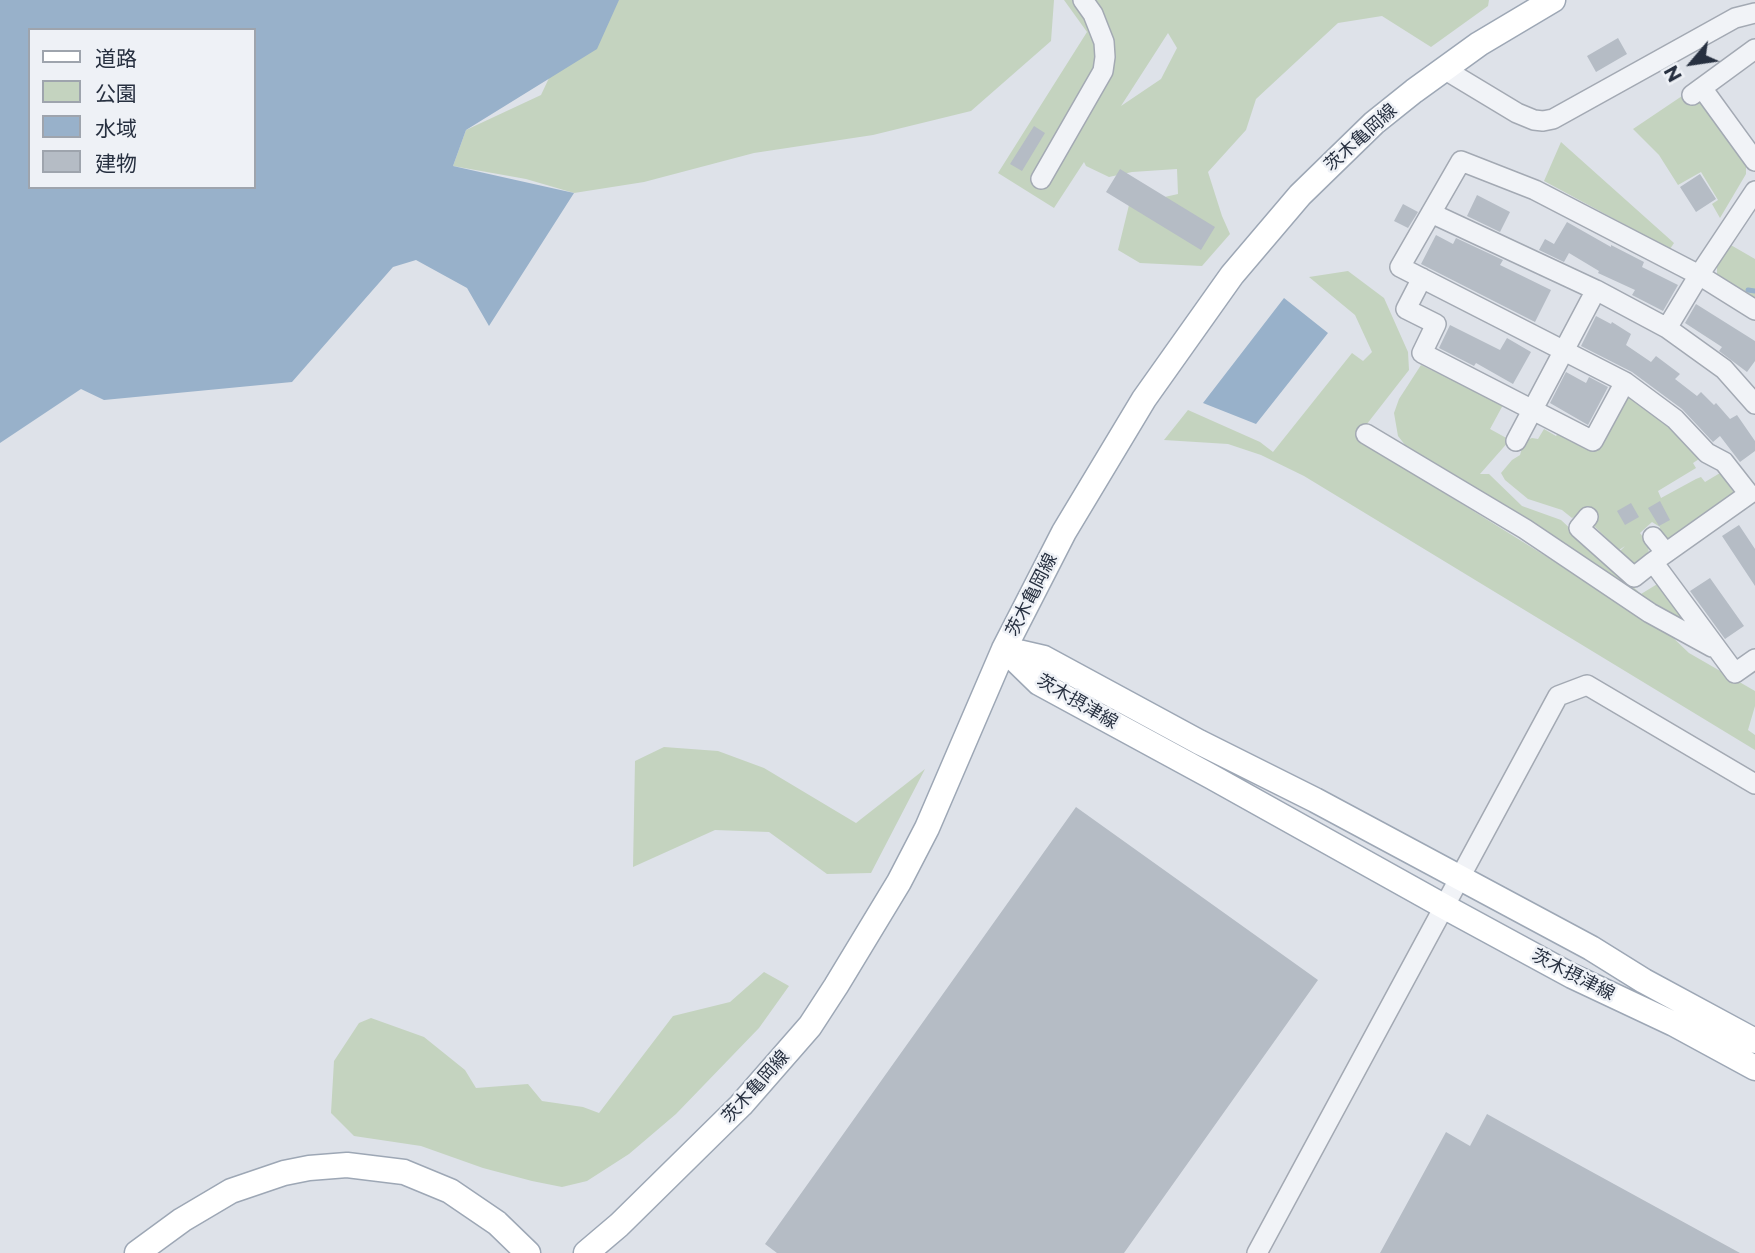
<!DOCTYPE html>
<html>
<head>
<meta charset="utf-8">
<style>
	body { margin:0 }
	#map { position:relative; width:1755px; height:1253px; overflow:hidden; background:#dee2e9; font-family:Montserrat,"Noto Sans JP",sans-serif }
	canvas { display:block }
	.legend { position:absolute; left:28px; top:28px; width:228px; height:161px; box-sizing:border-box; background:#eef1f6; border:2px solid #9ea4ad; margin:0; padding:9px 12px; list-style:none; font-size:21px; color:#273040 }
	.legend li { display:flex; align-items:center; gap:14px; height:35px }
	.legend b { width:35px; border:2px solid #9ea4ad }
	.north { position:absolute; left:1657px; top:28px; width:70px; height:70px; -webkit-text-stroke:5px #eef1f6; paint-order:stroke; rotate:241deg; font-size:19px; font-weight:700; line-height:28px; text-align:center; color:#273040 }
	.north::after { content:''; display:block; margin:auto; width:24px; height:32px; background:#273040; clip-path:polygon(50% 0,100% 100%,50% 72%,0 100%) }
</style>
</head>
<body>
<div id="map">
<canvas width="1755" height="1253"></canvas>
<ul class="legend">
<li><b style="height:9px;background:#fff"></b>道路</li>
<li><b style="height:19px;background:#c4d3bf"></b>公園</li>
<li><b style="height:19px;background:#98b1ca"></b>水域</li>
<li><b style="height:19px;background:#b5bcc5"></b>建物</li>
</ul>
<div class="north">N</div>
</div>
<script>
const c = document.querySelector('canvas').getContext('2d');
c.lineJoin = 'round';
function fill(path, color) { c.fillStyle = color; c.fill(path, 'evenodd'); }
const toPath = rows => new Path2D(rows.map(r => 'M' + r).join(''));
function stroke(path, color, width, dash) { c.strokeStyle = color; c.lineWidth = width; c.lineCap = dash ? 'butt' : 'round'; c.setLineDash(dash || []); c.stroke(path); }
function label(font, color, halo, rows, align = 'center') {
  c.font = font + ' Montserrat,"Noto Sans JP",sans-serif'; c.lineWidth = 5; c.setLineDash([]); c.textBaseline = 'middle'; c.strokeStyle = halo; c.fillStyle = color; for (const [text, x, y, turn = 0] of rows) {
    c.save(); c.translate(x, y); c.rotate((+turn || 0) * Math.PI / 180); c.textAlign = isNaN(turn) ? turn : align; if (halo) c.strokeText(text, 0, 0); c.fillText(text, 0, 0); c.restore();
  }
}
const green = toPath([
	[580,0,1054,0,1051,41,971,111,873,135,754,153,644,182,574,193,526,179,453,166,466,130,541,95,580,12],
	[1064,0,1489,0,1488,6,1431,47,1382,16,1338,23,1256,99,1246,130,1208,172,1222,216,1230,234,1202,266,1140,263,1118,250,1129,205,1178,194,1177,169,1132,172,1109,177,1086,166,1084,162,1054,208,998,173,1087,32],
	[1168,33,1177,48,1161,79,1121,106],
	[1682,96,1702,101,1746,162,1746,174,1720,218,1712,204,1718,200,1701,172,1678,185,1659,155,1633,129],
	[1561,142,1674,243,1670,249,1544,181],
	[1729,244,1755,259,1755,303,1717,280,1717,264],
	[1348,271,1384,298,1408,352,1409,370,1356,438,1666,631,1689,653,1755,691,1755,706,1748,730,1755,735,1755,750,1304,476,1261,455,1228,444,1164,440,1188,410,1260,442,1273,452,1352,353,1363,361,1372,352,1355,315,1309,277],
	[1421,365,1503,405,1490,429,1510,440,1480,474,1489,474,1522,506,1561,520,1641,594,1659,583,1696,632,1409,450,1398,436,1394,413,1399,399],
	[1629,392,1641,400,1702,457,1693,463,1696,468,1658,491,1661,498,1696,479,1701,477,1705,482,1720,473,1735,494,1670,543,1659,529,1660,527,1652,522,1640,533,1648,544,1649,555,1634,571,1593,533,1591,525,1619,552,1625,546,1619,550,1592,524,1574,521,1574,517,1572,518,1562,510,1528,499,1505,480,1501,473,1512,460,1520,455,1524,441,1532,438,1538,439,1544,429,1556,436,1559,432,1595,450],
	[664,747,718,751,764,768,856,823,925,769,871,873,827,874,769,832,715,830,633,867,635,761],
	[764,972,789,986,759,1028,676,1114,629,1154,587,1181,562,1187,532,1181,483,1168,421,1146,354,1136,331,1113,334,1061,359,1023,371,1018,424,1037,465,1070,476,1088,528,1084,542,1101,583,1107,599,1113,673,1016,730,1002]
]);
const water = toPath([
	[0,0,619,0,597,49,466,130,453,166,574,193,489,326,467,288,416,260,393,267,292,382,104,400,81,389,0,443],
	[30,30,254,30,254,187,30,187],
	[1284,298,1328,333,1256,424,1203,403]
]);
const stream = toPath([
	[1748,290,1755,291]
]);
const building = toPath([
	[1618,38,1627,54,1596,72,1587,56],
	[1034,126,1045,133,1022,171,1010,164],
	[1120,169,1215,227,1201,250,1106,192],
	[1700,174,1716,199,1696,212,1680,187],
	[1477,195,1510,212,1500,232,1467,216],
	[1403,204,1418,212,1408,228,1394,221],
	[1567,222,1611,247,1611,245,1644,262,1642,267,1678,285,1663,311,1632,295,1635,290,1598,273,1599,271,1569,253,1564,262,1539,250,1545,239,1554,244],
	[1436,235,1453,244,1456,238,1503,260,1500,265,1551,290,1535,322,1421,264],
	[1696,304,1755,341,1755,361,1747,372,1719,351,1722,347,1685,323],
	[1596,316,1611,324,1612,322,1631,334,1626,345,1651,362,1656,356,1680,374,1675,379,1697,396,1701,392,1714,405,1716,403,1730,419,1737,415,1755,441,1755,451,1740,462,1720,436,1713,442,1682,409,1632,372,1581,346],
	[1450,325,1500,350,1507,338,1531,352,1513,384,1476,363,1474,366,1439,348],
	[1566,372,1586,383,1589,377,1608,387,1588,425,1550,403],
	[1660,501,1670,520,1659,526,1648,508],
	[1631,503,1639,517,1625,525,1617,511],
	[1739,525,1755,549,1755,586,1722,536],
	[1710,578,1744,626,1725,639,1690,591],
	[1076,807,1318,980,1124,1253,777,1253,765,1244],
	[1487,1114,1572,1161,1740,1253,1380,1253,1446,1132,1470,1146]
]);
const minor = toPath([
	[1444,69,1517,113,1534,120,1543,121,1553,119,1735,18,1755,13],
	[1702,88,1755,161],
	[1692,95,1755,49],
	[1041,179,1103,71,1105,57,1104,42,1093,14,1083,0],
	[1755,191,1699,275,1535,190,1461,161,1400,267,1625,382,1675,419,1707,453,1724,462,1749,494,1653,562,1735,673,1755,659],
	[1431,213,1596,290],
	[1422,278,1406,309,1436,324,1422,353,1593,441,1625,382],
	[1755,310,1699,275,1667,328,1724,369,1755,404],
	[1366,434,1525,529,1650,613,1712,647],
	[1516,441,1596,290,1667,328],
	[1588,517,1579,528,1634,577,1653,562],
	[1653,537,1666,553],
	[1257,1253,1558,696,1587,685,1755,784]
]);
const major = toPath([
	[1004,649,1039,683,1212,777,1445,907,1572,976,1674,1024,1755,1068],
	[1005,649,1044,658,1199,742,1315,800,1591,948,1644,981,1755,1041],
	[137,1253,182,1220,231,1191,284,1173,309,1168,347,1165,404,1172,450,1191,497,1223,528,1253],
	[586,1253,619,1225,741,1105,810,1026,836,986,899,882,927,828,1004,649,1064,532,1144,399,1232,275,1300,195,1374,123,1414,91,1479,44,1553,0]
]);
const streetNames = [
	["茨木亀岡線",1361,138,-42],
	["茨木亀岡線",1032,595,-63],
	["茨木摂津線",1077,702,30],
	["茨木摂津線",1573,975,27],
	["茨木亀岡線",756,1087,-48]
];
fill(green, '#c4d3bf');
fill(water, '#98b1ca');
stroke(stream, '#98b1ca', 5);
fill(building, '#b5bcc5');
stroke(minor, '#a3a9b3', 22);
stroke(major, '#9da7b5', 27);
stroke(minor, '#f1f3f7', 19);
stroke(major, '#fff', 24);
label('18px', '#273040', '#eef1f6', streetNames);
</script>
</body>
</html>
